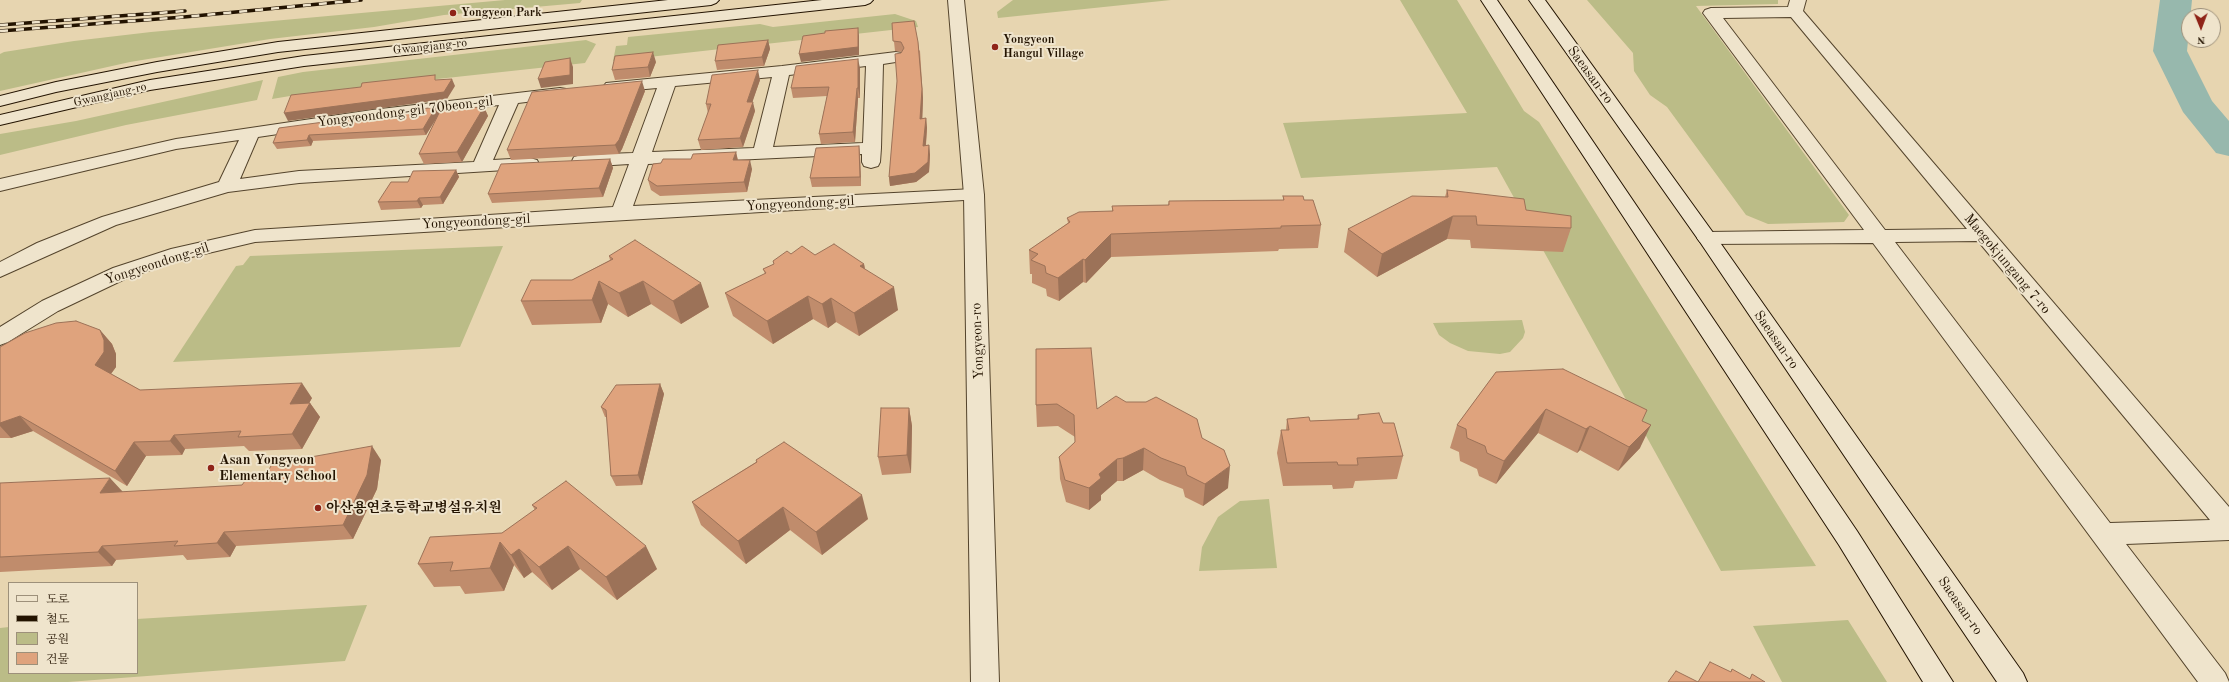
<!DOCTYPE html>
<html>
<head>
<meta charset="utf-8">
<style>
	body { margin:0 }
	#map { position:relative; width:2229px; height:682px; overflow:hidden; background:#e7d5b0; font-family:"Old Standard TT","Noto Serif KR",serif }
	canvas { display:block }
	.legend { position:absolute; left:8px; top:582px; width:130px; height:92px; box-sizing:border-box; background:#efe4cc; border:1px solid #9d907a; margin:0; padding:5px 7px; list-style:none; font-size:12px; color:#231300 }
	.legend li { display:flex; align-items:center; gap:8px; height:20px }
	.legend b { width:20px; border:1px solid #9d907a }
	.north { position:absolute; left:2181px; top:8px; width:40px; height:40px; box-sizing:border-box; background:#efe4cc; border:1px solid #9d907a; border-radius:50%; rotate:179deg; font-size:11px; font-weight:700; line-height:16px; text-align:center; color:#231300 }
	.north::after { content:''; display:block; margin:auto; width:14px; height:18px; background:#8f2418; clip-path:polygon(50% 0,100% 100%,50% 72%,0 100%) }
</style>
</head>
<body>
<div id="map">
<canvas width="2229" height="682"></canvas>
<ul class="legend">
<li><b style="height:5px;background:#efe4cc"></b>도로</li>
<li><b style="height:5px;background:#231300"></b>철도</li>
<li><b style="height:11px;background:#bbbc87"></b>공원</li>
<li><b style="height:11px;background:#dfa37d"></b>건물</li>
</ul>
<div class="north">N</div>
</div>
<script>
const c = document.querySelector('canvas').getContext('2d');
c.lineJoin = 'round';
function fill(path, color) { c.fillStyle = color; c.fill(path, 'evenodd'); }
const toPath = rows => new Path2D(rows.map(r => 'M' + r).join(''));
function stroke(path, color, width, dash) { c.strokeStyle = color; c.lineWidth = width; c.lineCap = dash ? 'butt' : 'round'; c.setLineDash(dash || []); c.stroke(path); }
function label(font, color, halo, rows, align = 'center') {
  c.font = font + ' "Old Standard TT","Noto Serif KR",serif'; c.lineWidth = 4; c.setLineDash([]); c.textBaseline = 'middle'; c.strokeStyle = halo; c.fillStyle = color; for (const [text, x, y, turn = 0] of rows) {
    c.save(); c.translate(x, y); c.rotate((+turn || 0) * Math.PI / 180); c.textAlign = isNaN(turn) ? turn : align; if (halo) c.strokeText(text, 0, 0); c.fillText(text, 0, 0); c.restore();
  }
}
const green = toPath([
	[505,0,582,0,580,3,444,15,374,27,270,39,130,62,0,91,0,54,4,52,74,41,151,32],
	[1013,0,1171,0,998,18,997,12],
	[1400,0,1457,0,1524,111,1539,122,1816,566,1721,571,1497,167,1301,178,1283,123,1467,113],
	[1587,0,1778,0,1778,4,1696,6,1849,215,1844,222,1768,224,1746,215,1667,107,1650,95,1634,71,1633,53],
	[895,14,916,21,918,27,613,61,616,46,627,45,628,37,760,24,773,27],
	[586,40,596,44,585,63,308,93,272,99,278,77,303,72],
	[263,80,257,100,126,125,0,155,0,134,76,121],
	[503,246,460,347,173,362,236,266,243,265,250,256],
	[1522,320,1525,332,1523,338,1510,352,1500,354,1468,351,1450,343,1439,335,1433,323],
	[1269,499,1277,568,1199,571,1202,547,1218,517,1240,501],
	[367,605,345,661,68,682,0,682,0,628,9,627,9,673,137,673,137,619],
	[1848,620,1887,682,1782,682,1753,626]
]);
const river = toPath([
	[2160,0,2192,0,2187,51,2212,101,2229,121,2229,156,2216,153,2183,112,2153,51,2160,0]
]);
const minor = toPath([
	[1790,0,1806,0,1803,11,2229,507,2229,540,2126,544,2225,673,2229,682,2198,682,1873,243,1707,244,1700,242,1697,238,1700,234,1707,232,1864,230,1703,13,1705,10,1711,8,1788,7,1790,0],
	[1791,17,1967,229,1885,230,1723,18,1791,17],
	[1978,241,2210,520,2110,523,1895,242,1978,241],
	[896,52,902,53,904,57,902,61,883,64,881,148,880,162,878,166,871,168,864,166,862,162,862,154,648,164,633,206,974,189,981,191,984,195,981,199,255,242,183,259,127,278,58,311,8,342,0,345,0,327,42,301,113,268,171,249,255,230,613,207,629,164,581,167,574,165,572,161,574,157,581,155,633,153,657,88,612,92,606,91,603,87,606,83,782,66,896,52],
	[866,66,863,143,773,147,789,75,866,66],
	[772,77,754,148,652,152,675,86,772,77],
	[560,88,566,89,569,93,566,97,518,103,493,160,530,158,537,160,539,164,537,168,299,183,228,192,116,225,0,277,0,262,37,243,102,217,219,182,239,140,176,149,0,191,0,179,176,139,372,110,560,88],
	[499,105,474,162,299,171,240,179,258,137,372,120,499,105]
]);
const tertiary = toPath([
	[948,0,964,0,984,195,999,682,971,682,964,195,948,0]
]);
const secondary = toPath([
	[668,0,719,0,716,3,711,5,278,52,157,72,56,92,0,106,0,96,56,82,157,62,278,42,668,0],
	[822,0,873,0,870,3,865,5,304,66,150,90,0,125,0,115,150,80,304,56,822,0],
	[1481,0,1497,0,1857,531,1953,682,1923,682,1839,545,1481,0],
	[1529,0,1545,0,1714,234,2023,673,2027,682,1997,682,1700,242,1529,0]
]);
const rail = toPath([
	[0,25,185,11],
	[0,31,184,17,361,0]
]);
const wall = toPath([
	[892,23,920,51,923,98,922,119,926,118,927,128,926,145,929,145,930,155,929,172,916,182,890,186,889,177,901,53,902,52,895,51],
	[768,40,770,49,764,66,717,70,715,61],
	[656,62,650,77,615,80,612,70],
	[860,68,860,98,858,98,855,142,821,144,819,134,827,96,793,98,791,88],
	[760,80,752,102,755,111,743,147,701,150,698,140,708,113,706,104],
	[645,91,622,149,619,154,511,160,507,150],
	[484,107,488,116,462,162,424,164,419,154,436,119,426,135,313,141,311,146,277,149,273,143,279,128,439,113],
	[859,146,860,156,861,186,812,187,810,178],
	[736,152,738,160,752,169,747,192,660,196,651,190,648,180,691,159],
	[610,159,613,168,603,197,492,203,488,194],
	[456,170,459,177,443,204,423,205,421,208,381,210,378,202,408,182],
	[1447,190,1526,210,1571,228,1563,252,1471,248,1470,240,1447,239,1377,277,1344,252,1348,229,1445,197],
	[1283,196,1304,200,1321,225,1318,248,1279,249,1278,251,1111,257,1086,283,1083,282,1059,301,1047,296,1046,289,1032,283,1032,274,1030,274,1029,250,1068,223,1067,218,1112,211,1112,206,1168,205,1169,201,1283,200],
	[791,254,815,255,864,264,865,269,898,310,859,336,836,322,828,328,813,319,773,344,733,316,725,293,765,274,763,269,774,264,773,261],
	[609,256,709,307,681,324,651,304,628,317,608,304,601,323,532,325,521,301,572,280,610,260],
	[100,330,112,344,116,354,116,367,111,374,140,390,312,398,309,403,310,403,320,417,302,449,249,451,244,446,185,449,182,455,146,456,127,486,33,431,11,438,0,438,0,347],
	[1036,349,1097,409,1126,402,1202,438,1228,488,1203,506,1185,497,1183,489,1160,480,1143,470,1123,481,1117,481,1101,495,1101,500,1089,510,1066,502,1060,479,1059,457,1075,443,1075,437,1058,426,1037,427,1036,405],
	[1496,372,1642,421,1640,448,1618,471,1580,450,1577,453,1538,433,1496,484,1479,476,1477,469,1460,461,1459,452,1450,448,1457,425],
	[660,384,664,394,642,485,616,486,611,476,607,417,605,417,601,407],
	[909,408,912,426,911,473,882,475,878,457],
	[1358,415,1383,423,1403,456,1397,479,1355,481,1353,488,1333,489,1332,485,1283,486,1277,453,1281,430,1286,430,1287,419,1310,421,1357,419],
	[381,460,377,489,353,539,236,546,230,557,187,560,183,555,116,560,112,566,0,572,0,483,123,492,242,485,265,477],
	[756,460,868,519,822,555,790,530,746,564,701,525,692,502,756,462],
	[532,505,657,569,617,600,580,569,552,590,532,572,524,578,514,565,504,591,465,594,460,586,434,587,418,564,502,533,535,510]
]);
const shadedWall = toPath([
	[858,28,859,36,859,55,801,62,799,54],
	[768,40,770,49,764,66,762,57],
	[918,42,923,98,922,128,920,119],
	[653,52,656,62,650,77,648,67],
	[570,58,573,67,573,84,541,88,538,79],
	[858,59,860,68,860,98,858,88],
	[758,70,760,80,749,112,747,102],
	[452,79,455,86,447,99,288,121,284,113],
	[642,81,645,91,622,149,619,154,615,145],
	[857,88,858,98,855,142,853,132],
	[753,102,755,111,743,147,740,138],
	[436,107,439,114,426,135,423,129],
	[484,107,488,116,462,162,457,152],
	[926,118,927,128,925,155,923,146],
	[309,135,313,141,311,146,307,140],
	[929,145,930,155,929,172,916,182,890,186,889,177],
	[859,146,860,156,861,186,860,177],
	[736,152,738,162,733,160],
	[610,159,613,168,603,197,599,188],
	[750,160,752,169,747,192,744,182],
	[456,170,459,177,443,204,440,197],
	[419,198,423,205,421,208,417,201],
	[1453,216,1447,239,1377,277,1382,254],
	[1111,234,1111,257,1086,283,1085,260],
	[1083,259,1083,282,1059,301,1058,278],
	[864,264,868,287,860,266],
	[599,281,608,304,601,323,592,300],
	[643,281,651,304,628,317,619,293],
	[701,283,709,307,681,324,673,301],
	[894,287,898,310,859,336,854,313],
	[808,296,813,319,773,344,767,321],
	[831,298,836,322,828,328,822,304],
	[100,330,112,344,116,354,116,367,107,379,95,365],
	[302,383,312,398,300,419,290,404],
	[660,384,664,394,642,485,638,475],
	[310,403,320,417,302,449,292,434],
	[909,408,912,426,911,473,907,455],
	[1546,409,1538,433,1496,484,1504,461],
	[20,416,33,431,11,438,0,426,0,423],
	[1651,425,1640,448,1618,471,1629,447],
	[1590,426,1580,450,1577,453,1586,429],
	[174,435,185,449,182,455,170,441],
	[134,442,146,456,127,486,115,471],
	[372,446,381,460,377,489,353,539,343,525],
	[1144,448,1143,470,1123,481,1123,458],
	[1117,459,1117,481,1101,495,1101,500,1089,510,1089,488,1099,474],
	[1230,466,1228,488,1203,506,1205,484],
	[110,478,123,492,100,493],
	[862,495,868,519,822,555,816,532],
	[783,507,790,530,746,564,738,541],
	[224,532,236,546,230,557,217,543],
	[500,542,514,565,504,591,490,568],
	[102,546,116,560,112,566,98,552],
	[568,546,580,569,552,590,539,567],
	[646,546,657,569,617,600,606,577],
	[519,549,532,572,524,578,511,555]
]);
const building = toPath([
	[914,21,918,42,922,89,920,119,926,118,923,146,929,145,928,162,915,173,889,177,897,81,895,54,901,53,904,48,901,42,893,41,892,23,914,21],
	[858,28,858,47,799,54,803,36,825,33,825,31,858,28],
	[768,40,762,57,715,61,718,45,768,40],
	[653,52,648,67,612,70,615,56,653,52],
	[570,58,570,75,538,79,545,62,570,58],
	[858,59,858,88,857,88,853,132,819,134,829,87,791,88,796,66,858,59],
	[758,70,747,102,753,102,740,138,698,140,711,104,706,104,712,75,758,70],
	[435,75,435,80,452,79,444,92,284,113,291,95,361,87,362,83,435,75],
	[642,81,619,140,615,145,507,150,532,92,642,81],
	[436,107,423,129,309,135,307,140,273,143,279,128,436,107],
	[484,107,457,152,419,154,441,109,484,107],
	[859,146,860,177,810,178,816,148,859,146],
	[736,152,733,160,750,160,744,182,657,186,648,180,653,164,661,163,663,159,691,159,693,154,736,152],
	[610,159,599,188,488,194,501,164,610,159],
	[456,170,440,197,419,198,417,201,378,202,391,182,408,182,413,171,456,170],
	[1447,190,1524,199,1526,210,1571,216,1571,228,1477,225,1476,216,1453,216,1382,254,1348,229,1412,196,1448,197,1447,190],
	[1283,196,1303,196,1304,200,1313,200,1321,225,1281,226,1281,228,1111,234,1085,260,1083,259,1058,278,1046,273,1045,266,1031,260,1038,254,1029,250,1070,222,1067,218,1079,212,1113,211,1112,206,1169,205,1169,201,1284,200,1283,196],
	[635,240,701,283,673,301,643,281,619,293,599,281,592,300,521,301,531,280,572,280,613,259,609,256,635,240],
	[834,244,864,264,860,266,894,287,854,313,831,298,822,304,808,296,767,321,725,293,766,273,763,269,774,264,773,261,787,251,791,254,802,246,815,255,834,244],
	[76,321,100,330,104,340,104,352,95,365,140,390,302,383,290,404,310,403,292,434,238,437,241,431,174,435,170,441,134,442,115,471,20,416,0,423,0,347,25,333,56,323,76,321],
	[1091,348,1097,409,1116,396,1126,402,1146,402,1156,397,1197,419,1202,438,1224,450,1230,466,1205,484,1187,475,1185,467,1161,458,1144,448,1123,458,1117,459,1099,474,1101,478,1089,488,1065,480,1059,457,1075,442,1074,415,1057,404,1036,405,1036,349,1091,348],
	[1563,369,1647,410,1642,421,1651,425,1629,447,1590,426,1586,429,1546,409,1504,461,1487,453,1485,446,1467,438,1466,429,1457,425,1496,372,1563,369],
	[660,384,638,475,611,476,606,410,601,407,616,385,660,384],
	[881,408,909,408,907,455,878,457,881,408],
	[1379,413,1383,423,1394,423,1403,456,1357,458,1358,465,1338,465,1337,462,1287,463,1281,430,1289,430,1287,419,1309,417,1310,421,1359,419,1358,415,1379,413],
	[784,442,862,495,816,532,783,507,738,541,692,502,757,462,756,460,784,442],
	[372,446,367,475,343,525,224,532,217,543,174,546,178,541,102,546,98,552,0,557,0,483,110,478,100,493,242,485,248,477,265,477,272,464,372,446],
	[566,481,646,546,606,577,568,546,539,567,519,549,511,555,500,542,490,568,450,571,453,562,418,564,430,537,502,533,537,508,532,505,566,481],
	[1710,662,1731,672,1732,669,1750,679,1752,674,1765,682,1698,682,1710,662],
	[1676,671,1698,682,1668,682,1676,671]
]);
const markers = [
	[453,13,4,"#8f2418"],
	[995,47,4,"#8f2418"],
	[211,468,4,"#8f2418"],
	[318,508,4,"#8f2418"]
];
const farPoinames = [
	["Yongyeon Park",461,13],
	["Yongyeon",1003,40],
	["Hangul Village",1003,54]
];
const farStreetnames = [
	["Gwangjang-ro",430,47,-6],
	["Gwangjang-ro",110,95,-13]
];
const streetNames = [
	["Saeasan-ro",1590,75,54],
	["Yongyeondong-gil 70beon-gil",405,112,-7],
	["Yongyeondong-gil",800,204,-3],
	["Yongyeondong-gil",476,222,-3],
	["Yongyeondong-gil",157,264,-18],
	["Maegokjungang 7-ro",2007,264,50],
	["Saeasan-ro",1776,340,55],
	["Yongyeon-ro",978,341,-92],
	["Saeasan-ro",1960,606,55]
];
const poiNames = [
	["Asan Yongyeon",219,460],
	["Elementary School",219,476],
	["아산용연초등학교병설유치원",326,508]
];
fill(green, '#bbbc87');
fill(river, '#97b8ad');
stroke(minor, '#54442c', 2);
stroke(tertiary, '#54442c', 2);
stroke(secondary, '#231300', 2);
fill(minor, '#efe4cc');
fill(tertiary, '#efe4cc');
fill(secondary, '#efe4cc');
stroke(rail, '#231300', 3.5);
stroke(rail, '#efe4cc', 2.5, [8]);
fill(wall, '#c08c6c');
fill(shadedWall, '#9c7258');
fill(building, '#dfa37d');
stroke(building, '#9c7258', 1);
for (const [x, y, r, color] of markers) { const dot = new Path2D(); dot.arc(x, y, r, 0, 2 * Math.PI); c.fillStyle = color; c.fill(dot); stroke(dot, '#efe4cc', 1.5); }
label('bold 12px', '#231300', '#efe4cc', farPoinames, 'left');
label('12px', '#231300', '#efe4cc', farStreetnames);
label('14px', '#231300', '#efe4cc', streetNames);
label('bold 14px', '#231300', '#efe4cc', poiNames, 'left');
</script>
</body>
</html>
